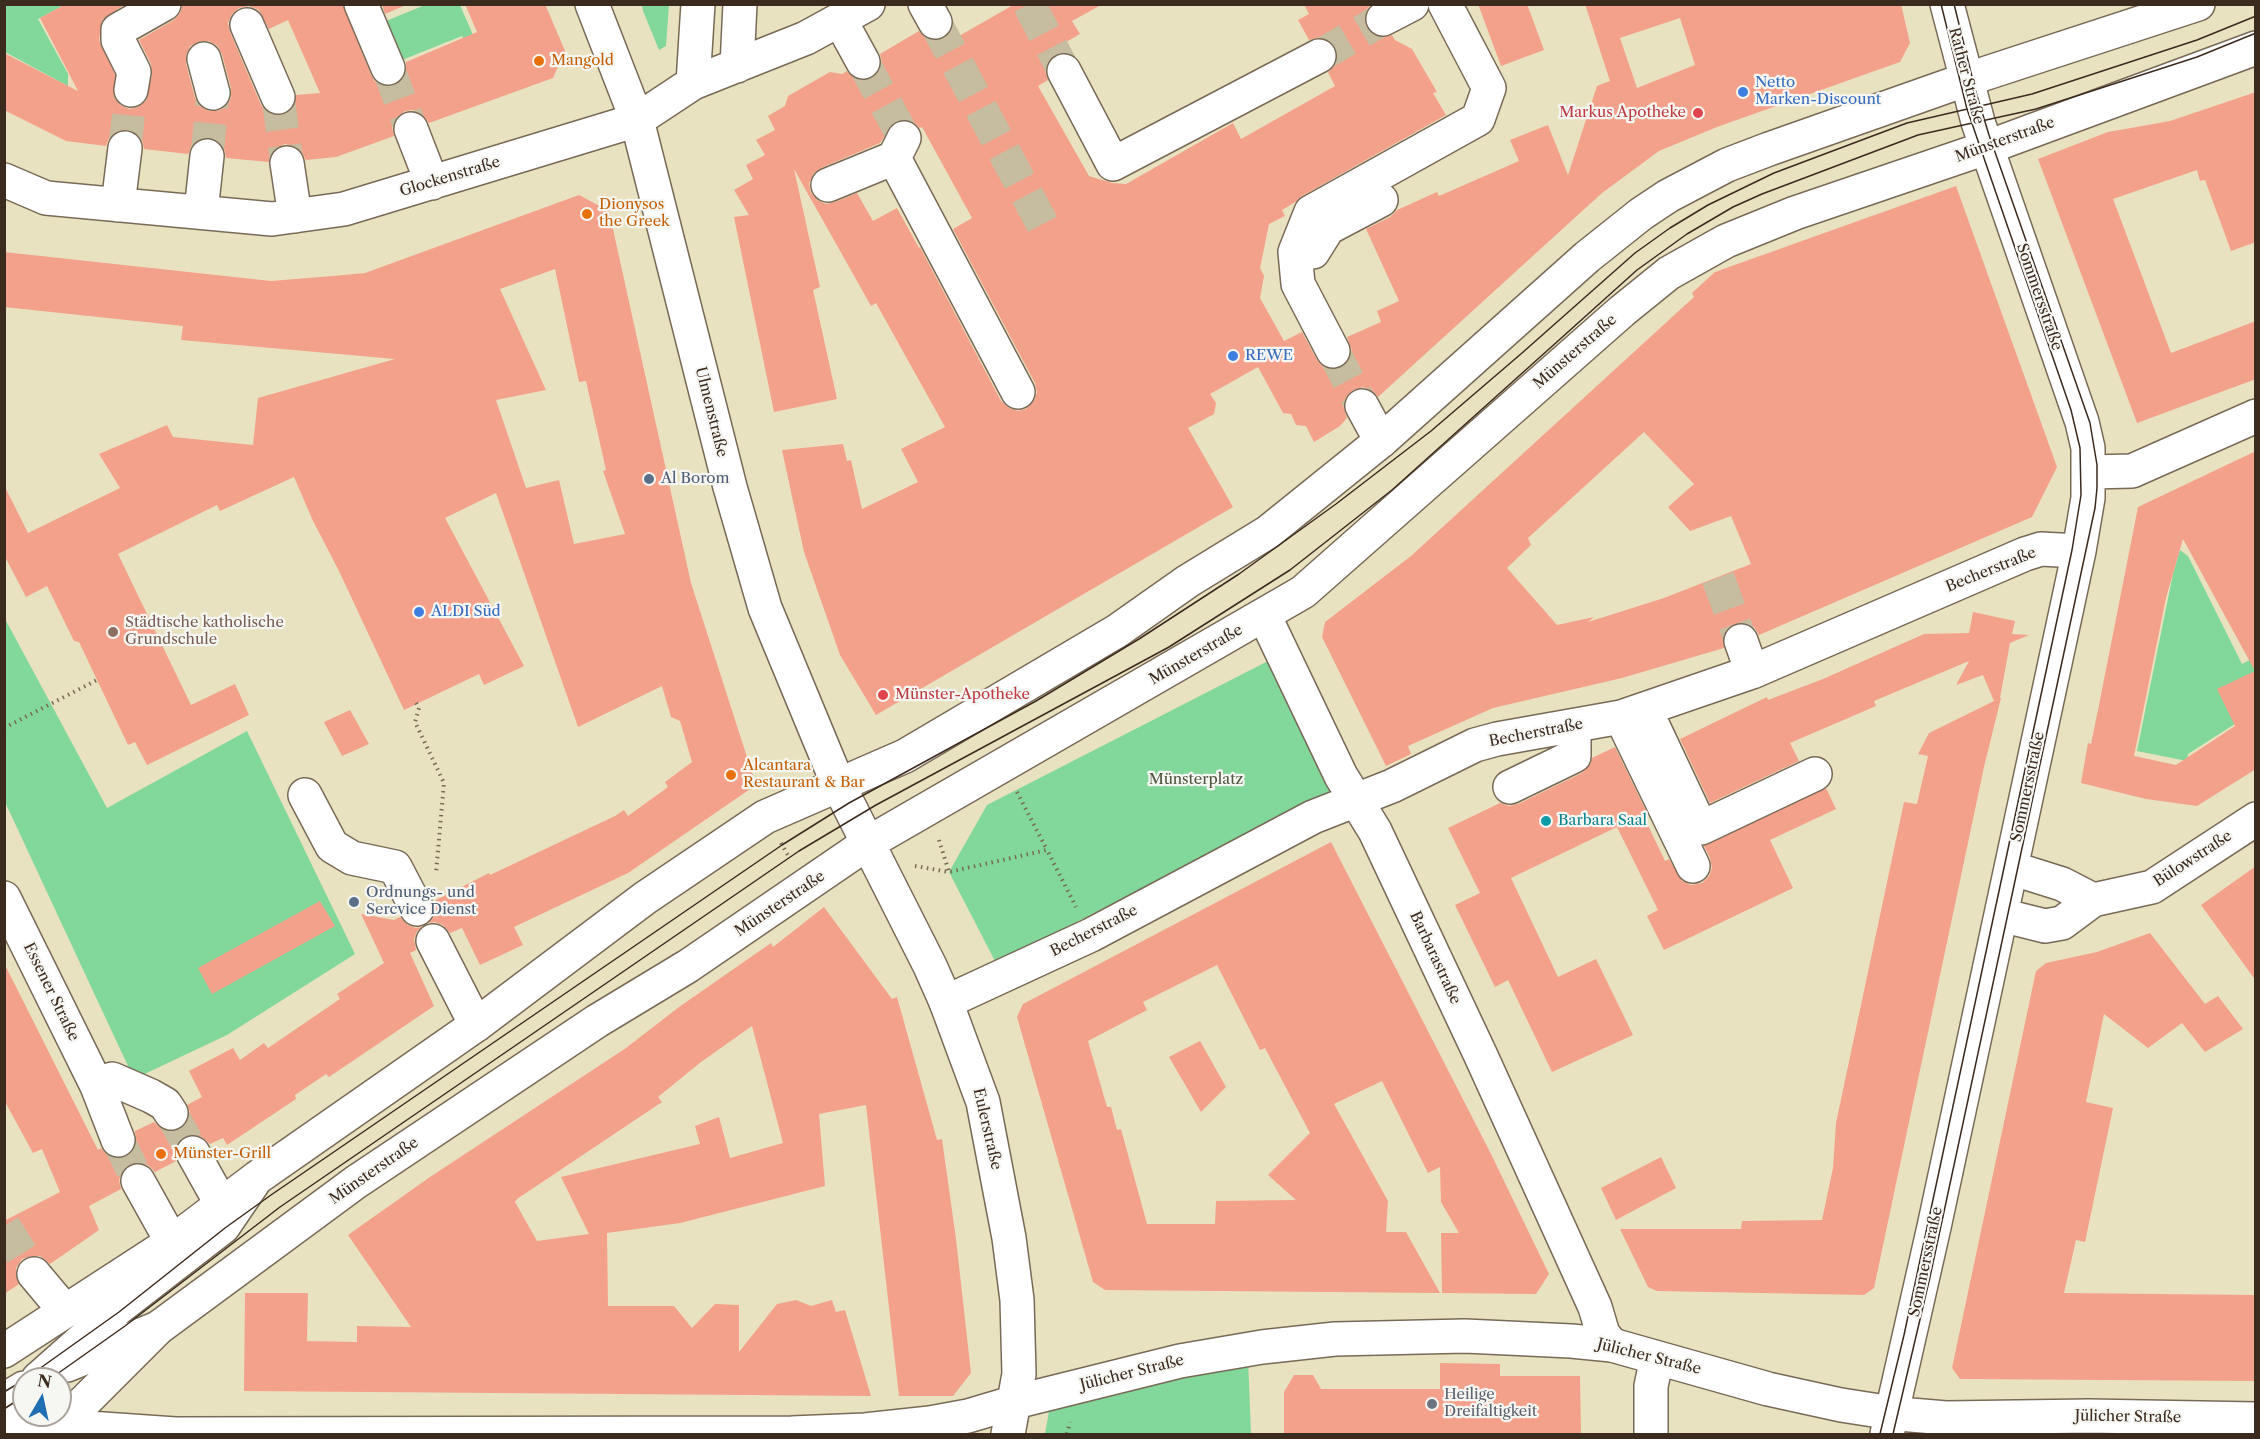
<!DOCTYPE html>
<html>
<head>
<meta charset="utf-8">
<style>
	body { margin:0 }
	#map { position:relative; width:2260px; height:1439px; overflow:hidden; background:#e9e2c0; font-family:"Libre Caslon Text",serif }
	canvas { display:block }
	.frame { position:absolute; inset:0; border:6px solid #3b2a1e; pointer-events:none }
	.north { position:absolute; left:12px; top:1367px; width:60px; height:60px; box-sizing:border-box; background:#f6f6f2; border:2px solid #aba49d; border-radius:50%; rotate:9deg; font-size:16px; font-weight:700; line-height:24px; text-align:center; color:#3b2a1e }
	.north::after { content:''; display:block; margin:auto; width:21px; height:27px; background:#1f6fb2; clip-path:polygon(50% 0,100% 100%,50% 72%,0 100%) }
</style>
</head>
<body>
<div id="map">
<canvas width="2260" height="1439"></canvas>
<div class="frame"></div>
<div class="north">N</div>
</div>
<script>
const c = document.querySelector('canvas').getContext('2d');
c.lineJoin = 'round';
function fill(path, color) { c.fillStyle = color; c.fill(path, 'evenodd'); }
const toPath = rows => new Path2D(rows.map(r => 'M' + r).join(''));
function stroke(path, color, width, dash) { c.strokeStyle = color; c.lineWidth = width; c.lineCap = dash ? 'butt' : 'round'; c.setLineDash(dash || []); c.stroke(path); }
function label(font, color, halo, rows, align = 'center') {
  c.font = font + ' "Libre Caslon Text",serif'; c.lineWidth = 4.5; c.setLineDash([]); c.textBaseline = 'middle'; c.strokeStyle = halo; c.fillStyle = color; for (const [text, x, y, turn = 0] of rows) {
    c.save(); c.translate(x, y); c.rotate((+turn || 0) * Math.PI / 180); c.textAlign = isNaN(turn) ? turn : align; if (halo) c.strokeText(text, 0, 0); c.fillText(text, 0, 0); c.restore();
  }
}
const green = toPath([
	[4,5,64,5,38,19,68,74,68,86,5,52],
	[425,5,460,5,473,35,464,39,462,36,397,62,381,23],
	[642,5,669,5,666,46,659,50,643,11],
	[2180,550,2188,556,2242,664,2255,657,2255,711,2188,754,2187,761,2137,751,2173,574],
	[4,617,107,808,247,731,355,954,227,1035,134,1079,5,802],
	[1268,661,1335,790,996,963,949,872,987,805],
	[1248,1358,1251,1434,1045,1434,1049,1411]
]);
const building = toPath([
	[66,4,125,4,102,20,99,40,115,75,114,97,120,105,129,109,138,107,146,101,152,75,151,64,139,40,174,20,180,13,183,4,343,4,371,75,376,83,385,86,395,85,403,80,406,71,406,62,477,32,465,4,545,4,565,51,553,78,429,123,422,114,413,110,405,111,396,118,392,127,394,136,336,157,306,160,301,151,294,146,285,144,275,149,270,156,269,162,226,158,224,148,218,141,208,137,199,139,192,145,188,154,144,149,142,140,137,133,127,129,117,131,110,136,106,146,66,141,4,110,4,53,78,91,40,18],
	[249,6,259,10,269,29,288,20,320,93,296,95,293,108,285,114,275,115,266,112,261,105,230,32,228,23,232,14,239,8],
	[200,41,209,41,218,46,222,54,231,88,231,98,227,106,218,111,209,111,199,106,195,98,186,64,186,55,190,46],
	[382,4,406,4,406,5,385,14],
	[1015,4,1103,4,1072,21,1080,34,1061,45,1065,52,1056,54,1049,61,1045,70,1048,80,1038,86,1089,176,1112,183,1126,184,1233,123,1241,139,1335,86,1328,72,1335,65,1338,57,1336,48,1329,41,1320,37,1309,40,1298,20,1309,14,1304,4,1372,4,1367,9,1364,18,1367,28,1373,35,1382,38,1392,35,1395,40,1412,49,1437,92,1433,93,1446,115,1302,196,1297,201,1282,210,1285,216,1269,224,1260,268,1264,276,1260,298,1284,341,1302,332,1317,360,1323,367,1332,370,1341,368,1349,361,1352,351,1347,337,1381,322,1377,311,1399,301,1366,229,1390,217,1397,210,1437,192,1439,196,1519,161,1510,140,1548,125,1568,175,1597,86,1610,81,1585,4,1901,4,1910,43,1900,62,1717,127,1659,151,1602,193,1378,397,1372,390,1363,387,1353,390,1346,397,1343,405,1347,418,1340,426,1314,442,1306,426,1296,425,1291,414,1283,413,1258,367,1210,394,1216,403,1214,414,1188,428,1233,507,876,715,840,655,804,552,782,450,843,444,847,461,851,460,862,509,918,482,901,449,945,427,876,303,871,306,794,169,820,287,813,290,837,399,774,412,734,217,749,215,734,190,753,179,746,165,765,155,756,140,775,130,768,116,785,106,788,96,830,72,842,74,847,71,854,78,863,81,871,79,879,71,882,62,880,54,919,31,926,38,935,41,945,38,951,32,953,26,959,36],
	[1680,18,1695,65,1637,88,1620,38],
	[903,119,913,122,920,128,922,127,972,218,953,229,1035,383,1037,392,1034,401,1026,409,1018,411,1009,408,1001,401,920,247,919,248,897,208,873,221,857,193,835,202,826,204,817,200,811,193,809,183,814,173,821,168,880,143,893,123],
	[1478,4,1527,4,1544,50,1501,66],
	[2256,92,2256,242,2231,251,2205,180,2200,181,2197,170,2113,199,2171,353,2256,321,2256,379,2137,423,2038,159,2108,132,2170,121],
	[1956,186,2057,467,2032,517,1759,635,1754,627,1745,623,1734,624,1726,629,1723,637,1724,648,1622,678,1493,708,1408,746,1411,754,1386,766,1322,637,1325,622,1411,556,1694,297,1692,293,1715,272],
	[1644,432,1694,484,1668,507,1690,531,1731,516,1751,564,1664,598,1588,622,1594,617,1557,625,1507,568,1531,545,1528,538],
	[579,195,609,211,691,583,756,785,628,873,514,927,523,945,480,965,462,928,450,933,443,925,435,922,428,923,433,918,436,910,434,901,489,873,490,875,615,816,624,810,628,816,668,787,665,782,692,762,680,721,671,717,662,686,578,727,496,493,445,518,524,666,484,685,479,674,404,710,338,569,313,521,294,477,220,511,217,505,118,554,191,705,235,684,249,715,147,765,135,742,128,745,79,642,74,641,47,586,26,597,4,555,4,485,28,533,120,488,99,454,167,425,173,437,253,445,258,398,395,359,181,340,183,326,4,307,4,252,271,281,333,276,365,273],
	[555,269,579,382,586,381,606,470,603,471,625,534,574,544,559,480,526,488,496,400,546,390,500,289],
	[2256,451,2256,769,2197,806,2146,799,2081,783,2088,743,2091,744,2098,710,2138,507],
	[2183,539,2255,671,2217,689,2235,726,2176,765,2134,756,2166,598],
	[1973,612,2015,621,2012,634,2029,635,2010,643,2000,698,2001,698,1984,767,1874,1288,1864,1295,1657,1291,1648,1287,1620,1229,1741,1229,1742,1221,1822,1220,1833,1168,1836,1123,1904,802,1917,804,1928,756,1918,754,1929,733,1994,701,1983,675,1956,685,1969,661,1874,701,1876,706,1790,743,1799,761,1710,803,1680,739,1767,697,1768,700,1823,679,1924,634,1969,633],
	[350,710,369,744,342,756,324,722],
	[1615,747,1647,813,1643,815,1665,861,1669,859,1682,881,1691,885,1702,883,1709,876,1712,868,1710,858,1704,846,1826,788,1836,809,1770,840,1793,888,1664,950,1647,916,1658,910,1617,827,1511,878,1558,977,1596,959,1633,1035,1552,1072,1508,980,1495,987,1455,905,1480,893,1448,828,1500,803,1509,806,1518,804,1582,773,1589,766,1592,758],
	[1331,842,1490,1152,1549,1274,1536,1294,1442,1293,1441,1233,1459,1233,1441,1202,1440,1167,1428,1173,1382,1081,1334,1104,1388,1201,1386,1232,1406,1232,1440,1293,1105,1290,1093,1282,1017,1017,1023,1004],
	[1217,965,1260,1050,1265,1048,1310,1133,1268,1175,1296,1200,1216,1201,1215,1224,1147,1224,1121,1129,1117,1130,1111,1107,1107,1107,1088,1041,1147,1010,1143,1002],
	[2256,866,2256,981,2201,905],
	[320,901,335,926,212,994,198,968],
	[824,907,892,999,897,997,937,1140,942,1139,956,1239,971,1373,953,1396,899,1396,866,1105,819,1114,825,1186,680,1223,607,1233,608,1306,674,1306,692,1328,715,1304,739,1305,739,1352,777,1304,796,1300,811,1306,832,1300,836,1312,845,1310,871,1396,244,1391,245,1293,308,1293,307,1341,357,1342,357,1326,411,1327,348,1235,430,1177,626,1048,679,1007,771,943,773,947],
	[752,1026,783,1143,730,1158,719,1117,695,1126,700,1144,561,1177,589,1234,537,1241,515,1202,517,1199,662,1102,658,1097,701,1062],
	[361,914,394,920,400,917,408,925,416,928,422,927,417,931,414,939,416,950,410,953,434,1006,329,1077,326,1074,295,1095,296,1099,227,1145,223,1138,210,1144,202,1137,193,1134,183,1137,177,1143,174,1152,176,1161,155,1172,148,1165,139,1162,128,1165,122,1172,119,1180,121,1189,89,1206,99,1230,50,1264,40,1256,31,1256,22,1259,16,1268,16,1277,19,1284,4,1294,4,1221,60,1192,42,1149,33,1153,4,1100,4,963,98,1150,101,1148,107,1155,115,1158,124,1158,132,1152,136,1143,135,1131,154,1122,162,1129,173,1132,182,1128,187,1122,190,1112,187,1105,202,1097,189,1071,233,1048,240,1060,264,1043,268,1048,340,999,337,994,384,963],
	[2150,933,2205,1004,2218,996,2243,1029,2205,1052,2182,1023,2148,1048,2104,1014,2086,1102,2113,1108,2085,1242,2076,1240,2064,1293,2256,1295,2256,1381,1960,1379,1952,1368,2036,971,2046,963,2097,952],
	[1200,1041,1226,1087,1201,1112,1169,1057],
	[1661,1157,1676,1188,1616,1220,1601,1188],
	[1440,1363,1500,1364,1500,1376,1580,1376,1581,1434,1284,1434,1284,1392,1294,1375,1313,1375,1321,1389,1440,1389]
]);
const minorTunnel = toPath([
	[1029,4,1064,71],
	[935,22,1044,227],
	[1319,56,1383,19],
	[863,62,904,138],
	[388,68,411,129],
	[278,97,287,163],
	[125,148,131,90],
	[207,156,213,93],
	[1333,351,1362,406],
	[1718,578,1741,641],
	[171,1113,193,1153],
	[118,1140,138,1181],
	[4,1226,34,1274]
]);
const path = toPath([
	[416,703,419,708,415,722,444,783,436,873],
	[4,728,97,680],
	[1017,792,1047,850],
	[939,840,949,872],
	[781,843,789,857],
	[915,866,949,872,1047,850,1076,907],
	[1067,1434,1070,1422]
]);
const minor = toPath([
	[361,4,388,68],
	[925,4,935,22],
	[1383,19,1412,4],
	[840,20,863,62],
	[247,25,278,97],
	[204,59,213,93],
	[737,66,740,4],
	[1064,71,1113,164,1319,56],
	[693,83,698,4],
	[131,90,134,72,118,40,118,30,164,4],
	[411,129,432,183],
	[894,158,1018,392],
	[287,163,295,216],
	[4,180,46,198,272,219,344,209,637,120,693,83,806,38,868,4],
	[828,185,894,158,904,138],
	[118,205,125,148],
	[201,212,207,156],
	[1313,252,1328,228,1381,200],
	[1333,351,1298,284,1295,252,1311,212,1478,119,1489,88,1445,4],
	[1362,406,1381,441],
	[2089,472,2132,471,2256,416],
	[1264,615,1341,776,1375,831,1481,1056,1595,1307,1603,1334,1612,1345],
	[1741,641,1752,672],
	[1645,709,1701,828,1815,774],
	[1621,717,1693,866],
	[1510,787,1574,756,1574,726],
	[305,795,332,846,352,858,395,867,417,909],
	[2011,868,2062,884,2093,900],
	[4,898,97,1086,118,1140],
	[2001,915,2045,926,2062,923,2093,900,2152,887,2256,819],
	[433,941,476,1025],
	[946,1002,1091,935,1313,817,1392,786,1475,745,1497,739,1621,717,1752,672,2025,554,2041,549,2079,551],
	[97,1086,112,1079,151,1096,165,1104,171,1113],
	[193,1153,222,1205],
	[138,1181,172,1242],
	[34,1274,65,1311],
	[67,1365,158,1328],
	[38,1379,117,1309,223,1227,253,1183],
	[4,1400,24,1388],
	[1651,1434,1651,1386,1657,1358],
	[1887,1434,1934,1227,2079,551,2088,498,2088,448,2082,422,1978,122,1947,4]
]);
const major = toPath([
	[592,4,637,120,730,487,765,608,838,784,930,966,946,1002,983,1102,1009,1238,1017,1300,1019,1374,1008,1434],
	[4,1351,172,1242,258,1177,476,1025,645,898,765,817,905,756,1117,631,1188,581,1268,532,1381,441,1587,257,1641,214,1668,196,1727,165,1769,149,1959,82,2198,4],
	[4,1418,60,1426,175,1434,792,1433,865,1430,930,1423,968,1416,1015,1402,1180,1361,1262,1347,1335,1339,1465,1336,1571,1341,1612,1345,1768,1389,1841,1405,1899,1414,1946,1418,2089,1416,2256,1419],
	[25,1434,60,1426,158,1328,356,1182,597,1021,688,966,868,843,1303,592,1622,311,1669,273,1726,241,1795,213,1980,150,2256,48]
]);
const tram = toPath([
	[25,1379,119,1312,225,1228,271,1195,782,845,849,803,1036,701,1139,639,1239,574,1336,504,1431,431,1522,353,1635,253,1670,228,1708,205,1774,173,1907,123,2032,94,2197,40,2256,16],
	[50,1379,125,1326,280,1207,799,851,876,805,1169,647,1290,570,1392,490,1637,270,1687,234,1733,207,1762,194,1918,135,2036,109,2197,57,2256,33],
	[4,1392,24,1380],
	[4,1409,24,1396],
	[1880,1434,1904,1335,2072,550,2081,495,2080,448,2071,410,1967,109,1941,4],
	[1893,1434,1930,1277,2095,508,2097,488,2097,465,2090,423,1989,135,1975,89,1954,4]
]);
const markers = [
	[539,61,6,"#e8710a"],
	[1743,92,6,"#3f7fe0"],
	[1698,113,6,"#e0444e"],
	[587,214,6,"#e8710a"],
	[1233,356,6,"#3f7fe0"],
	[649,479,6,"#5c6f8a"],
	[419,612,6,"#3f7fe0"],
	[113,632,6,"#8d6e63"],
	[883,695,6,"#e0444e"],
	[731,775,6,"#e8710a"],
	[1546,821,6,"#0f9aa8"],
	[354,902,6,"#5c6f8a"],
	[161,1154,6,"#e8710a"],
	[1432,1404,6,"#6b7280"]
];
const foodNames = [
	["Mangold",551,61],
	["Dionysos",599,205],
	["the Greek",599,222],
	["Alcantara",743,766],
	["Restaurant & Bar",743,783],
	["Münster-Grill",173,1154]
];
const streetNames = [
	["Rather Straße",1966,76,75],
	["Münsterstraße",2005,140,-20],
	["Glockenstraße",450,177,-17],
	["Sommersstraße",2039,297,71],
	["Münsterstraße",1575,352,-41],
	["Ulmenstraße",711,412,76],
	["Becherstraße",1991,570,-22],
	["Münsterstraße",1196,655,-30],
	["Becherstraße",1536,733,-11],
	["Sommersstraße",2028,787,-78],
	["Bülowstraße",2193,859,-33],
	["Münsterstraße",780,904,-34],
	["Becherstraße",1094,931,-27],
	["Barbarastraße",1435,958,65],
	["Essener Straße",51,992,64],
	["Eulerstraße",987,1129,77],
	["Münsterstraße",374,1171,-35],
	["Sommersstraße",1926,1262,-78],
	["Jülicher Straße",1649,1357,14],
	["Jülicher Straße",1132,1373,-14],
	["Jülicher Straße",2128,1417,1]
];
const shopNames = [
	["Netto",1755,83],
	["Marken-Discount",1755,100],
	["REWE",1245,356],
	["ALDI Süd",431,612]
];
const healthNames = [
	["Markus Apotheke",1686,113],
	["Münster-Apotheke",895,695,"left"]
];
const serviceNames = [
	["Al Borom",661,479],
	["Ordnungs- und",366,893],
	["Sercvice Dienst",366,910]
];
const educationNames = [
	["Städtische katholische",125,623],
	["Grundschule",125,640]
];
const parkNames = [
	["Münsterplatz",1196,780]
];
const cultureNames = [
	["Barbara Saal",1558,821]
];
const worshipNames = [
	["Heilige",1444,1395],
	["Dreifaltigkeit",1444,1412]
];
fill(green, '#82d79a');
fill(building, '#f4a18b');
stroke(minorTunnel, '#c6bda0', 33, [33, 16]);
stroke(minor, '#786a57', 36);
stroke(major, '#786a57', 36);
stroke(path, '#786a57', 4, [1.5, 4.5]);
stroke(minor, '#fff', 33);
stroke(major, '#fff', 33);
stroke(tram, '#3b2a1e', 1.5);
for (const [x, y, r, color] of markers) { const dot = new Path2D(); dot.arc(x, y, r, 0, 2 * Math.PI); c.fillStyle = color; c.fill(dot); stroke(dot, '#f6f6f2', 2); }
label('15px', '#c56008', '#f6f6f2', foodNames, 'left');
label('15px', '#3b2a1e', '#f6f6f2', streetNames);
label('15px', '#366cbe', '#f6f6f2', shopNames, 'left');
label('15px', '#be3a42', '#f6f6f2', healthNames, 'right');
label('15px', '#4e5e75', '#f6f6f2', serviceNames, 'left');
label('15px', '#785e54', '#f6f6f2', educationNames, 'left');
label('15px', '#4d553d', '#f6f6f2', parkNames);
label('15px', '#0d838f', '#f6f6f2', cultureNames, 'left');
label('15px', '#5b616d', '#f6f6f2', worshipNames, 'left');
</script>
</body>
</html>
